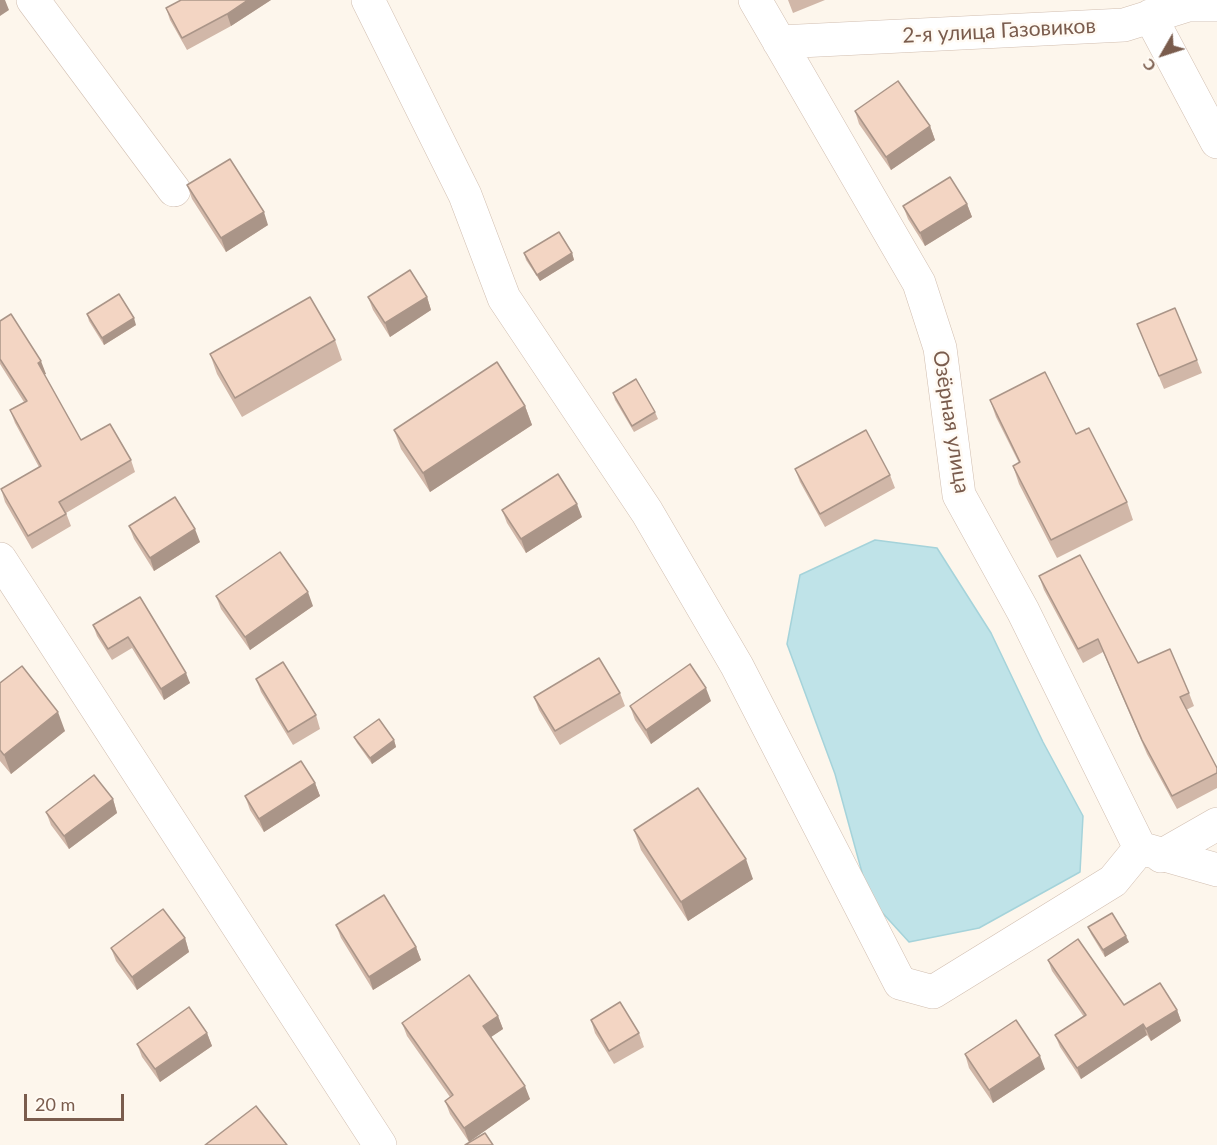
<!DOCTYPE html>
<html>
<head>
<meta charset="utf-8">
<style>
	body { margin:0 }
	#map { position:relative; width:1217px; height:1145px; overflow:hidden; background:#fdf6ec; font-family:Lato,sans-serif }
	canvas { display:block }
	.north { position:absolute; left:1133px; top:24px; width:60px; height:60px; -webkit-text-stroke:4px #fffaf3; paint-order:stroke; rotate:231deg; font-size:16px; font-weight:700; line-height:24px; text-align:center; color:#7a5c4d }
	.north::after { content:''; display:block; margin:auto; width:21px; height:27px; background:#7a5c4d; clip-path:polygon(50% 0,100% 100%,50% 72%,0 100%) }
	.scale { position:absolute; left:24px; top:1094px; width:100px; height:27px; box-sizing:border-box; border:3px solid #7a5c4d; border-top:0; padding-left:8px; font-size:18px; line-height:21px; white-space:nowrap; color:#7a5c4d; -webkit-text-stroke:4px #fffaf3; paint-order:stroke }
</style>
</head>
<body>
<div id="map">
<canvas width="1217" height="1145"></canvas>
<div class="north">С</div>
<div class="scale">20 m</div>
</div>
<script>
const c = document.querySelector('canvas').getContext('2d');
c.lineJoin = 'round';
function fill(path, color) { c.fillStyle = color; c.fill(path, 'evenodd'); }
const toPath = rows => new Path2D(rows.map(r => 'M' + r).join(''));
function stroke(path, color, width, dash) { c.strokeStyle = color; c.lineWidth = width; c.lineCap = dash ? 'butt' : 'round'; c.setLineDash(dash || []); c.stroke(path); }
function label(font, color, halo, rows, align = 'center') {
  c.font = font + ' Lato,sans-serif'; c.lineWidth = 5; c.setLineDash([]); c.textBaseline = 'middle'; c.strokeStyle = halo; c.fillStyle = color; for (const [text, x, y, turn = 0] of rows) {
    c.save(); c.translate(x, y); c.rotate((+turn || 0) * Math.PI / 180); c.textAlign = isNaN(turn) ? turn : align; if (halo) c.strokeText(text, 0, 0); c.fillText(text, 0, 0); c.restore();
  }
}
const water = toPath([
	[875,540,937,548,991,633,1043,742,1083,816,1080,872,979,928,909,942,869,898,835,774,787,644,800,575,875,540]
]);
const street = toPath([
	[33,0,174,190],
	[368,0,465,195,504,298,647,512,737,666,900,983,933,992,1113,881,1140,848],
	[755,0,919,283,940,348,959,495,1023,611,1140,848],
	[1150,16,1217,142],
	[779,42,1124,25,1188,5,1217,5],
	[0,559,380,1145],
	[1140,848,1217,870],
	[1161,856,1217,824]
]);
const wall = toPath([
	[271,0,231,26,187,50,170,20,166,8],
	[788,0,825,0,793,13],
	[855,111,930,126,935,140,891,170,859,124],
	[187,185,268,225,226,252,192,199],
	[967,204,972,217,925,246,908,219,903,206],
	[524,253,572,253,574,260,540,281,526,260],
	[368,297,427,297,431,310,390,337,373,310],
	[87,314,136,325,104,345,89,321],
	[0,321,46,374,44,374,81,440,131,460,135,472,66,513,71,526,32,549,5,502,1,489,39,467,15,423,10,410,24,402,0,364],
	[1137,324,1197,360,1202,373,1164,389],
	[335,340,342,360,242,417,217,374,210,354],
	[613,393,655,412,658,419,634,432,615,400],
	[990,400,1076,434,1127,502,1133,520,1057,558,1019,484,1013,466,1019,463,996,417],
	[525,406,532,425,430,492,401,449,394,430],
	[795,469,890,475,895,488,825,527,800,482],
	[502,510,582,517,526,553,507,523],
	[129,526,200,542,154,571,134,539],
	[1039,576,1138,663,1189,693,1194,706,1186,710,1217,768,1217,788,1177,809,1147,754,1103,652,1083,663,1044,590],
	[216,596,313,606,250,650,221,609],
	[140,597,190,683,164,700,132,648,112,660,97,636,93,625],
	[256,679,316,715,320,729,293,745,261,692],
	[0,683,65,731,11,774,0,761],
	[620,693,625,706,560,745,539,710,534,697],
	[711,701,651,744,635,720,630,706],
	[354,737,394,740,396,747,372,764,357,743],
	[315,783,320,796,264,832,250,810,245,796],
	[113,799,117,813,69,849,51,825,46,812],
	[634,830,753,879,688,921,641,850],
	[336,925,416,947,421,960,373,990,341,938],
	[1088,927,1129,942,1105,957,1091,934],
	[185,938,189,952,137,990,116,961,111,948],
	[1048,960,1124,1005,1177,1010,1181,1021,1151,1041,1147,1035,1081,1079,1060,1047,1055,1035,1084,1017,1052,971],
	[498,1016,503,1029,491,1037,530,1099,469,1142,450,1114,445,1101,450,1097,407,1036,402,1023],
	[591,1020,639,1033,644,1047,614,1064,595,1033],
	[207,1033,212,1046,160,1082,142,1057,137,1044],
	[965,1054,1045,1069,993,1103,969,1068]
]);
const shadedWall = toPath([
	[0,0,5,0,9,10,0,16],
	[248,0,271,0,231,26,227,14],
	[930,126,935,140,891,170,886,157],
	[967,204,972,217,925,246,920,233],
	[264,212,268,225,226,252,221,238],
	[572,253,574,260,540,281,537,275],
	[427,297,431,310,390,337,385,323],
	[134,318,136,325,104,345,102,338],
	[41,361,46,374,43,375,38,363],
	[525,406,532,425,430,492,423,473],
	[577,504,582,517,526,553,521,539],
	[195,529,200,542,154,571,150,558],
	[308,592,313,606,250,650,245,637],
	[186,673,190,683,164,700,161,689],
	[706,688,711,701,651,744,646,730],
	[58,712,65,731,11,774,4,755],
	[394,740,396,747,372,764,370,758],
	[315,783,320,796,264,832,259,819],
	[113,799,117,813,69,849,64,836],
	[746,859,753,879,688,921,681,902],
	[1126,936,1129,942,1105,957,1103,950],
	[185,938,189,952,137,990,132,977],
	[416,947,421,960,373,990,369,977],
	[1177,1010,1181,1021,1151,1041,1146,1029],
	[498,1016,503,1029,488,1039,483,1026],
	[1143,1024,1147,1035,1081,1079,1077,1068],
	[207,1033,212,1046,160,1082,155,1069],
	[1040,1056,1045,1069,993,1103,989,1090],
	[525,1086,530,1099,469,1142,464,1128]
]);
const building = toPath([
	[181,0,248,0,227,14,182,38,166,8,181,0],
	[898,81,930,126,886,157,855,111,898,81],
	[230,159,264,212,221,238,187,185,230,159],
	[950,177,967,204,920,233,903,206,950,177],
	[559,232,572,253,537,275,524,253,559,232],
	[410,270,427,297,385,323,368,297,410,270],
	[119,294,134,318,102,338,87,314,119,294],
	[310,297,335,340,235,398,210,354,310,297],
	[1175,308,1197,360,1159,376,1137,324,1175,308],
	[11,314,41,361,38,363,81,440,110,424,131,460,59,502,66,514,28,536,1,489,41,466,10,410,27,401,0,359,0,321,11,314],
	[497,362,525,406,423,473,394,430,497,362],
	[1045,372,1076,434,1089,428,1127,502,1051,540,1013,466,1020,462,990,400,1045,372],
	[636,379,655,412,632,426,613,393,636,379],
	[866,430,890,475,820,514,795,469,866,430],
	[558,474,577,504,521,539,502,510,558,474],
	[175,497,195,529,150,558,129,526,175,497],
	[280,552,308,592,245,637,216,596,280,552],
	[1080,555,1138,663,1170,649,1189,693,1180,697,1217,768,1217,773,1172,796,1142,740,1098,639,1078,649,1039,576,1080,555],
	[140,597,186,673,161,689,128,637,108,649,93,625,140,597],
	[599,658,620,693,555,731,534,697,599,658],
	[283,662,316,715,288,732,256,679,283,662],
	[690,664,706,688,646,730,630,706,690,664],
	[22,666,58,712,4,755,0,750,0,683,22,666],
	[379,719,394,740,370,758,354,737,379,719],
	[301,761,315,783,259,819,245,796,301,761],
	[94,775,113,799,64,836,46,812,94,775],
	[698,788,746,859,681,902,634,830,698,788],
	[384,895,416,947,369,977,336,925,384,895],
	[163,909,185,938,132,977,111,948,163,909],
	[1112,913,1126,936,1103,950,1088,927,1112,913],
	[1078,939,1124,1005,1160,983,1177,1010,1146,1029,1143,1024,1077,1068,1055,1035,1086,1015,1048,960,1078,939],
	[469,975,498,1016,483,1026,525,1086,464,1128,445,1101,453,1095,402,1023,469,975],
	[620,1002,639,1033,609,1051,591,1020,620,1002],
	[189,1007,207,1033,155,1069,137,1044,189,1007],
	[1016,1020,1040,1056,989,1090,965,1054,1016,1020],
	[256,1106,287,1145,205,1145,256,1106],
	[485,1133,493,1145,465,1145,485,1133]
]);
const streetNames = [
	["2-я улица Газовиков",999,31,-3],
	["Озёрная улица",951,422,81]
];
fill(water, '#bfe3e8');
stroke(water, '#a5d3da', 1.5);
stroke(street, '#d1beb0', 34);
stroke(street, '#fff', 33);
fill(wall, '#d1b7a8');
fill(shadedWall, '#aa9588');
fill(building, '#f3d5c3');
stroke(building, '#aa9588', 1.5);
label('21px', '#7a5c4d', '#fffaf3', streetNames);
</script>
</body>
</html>
